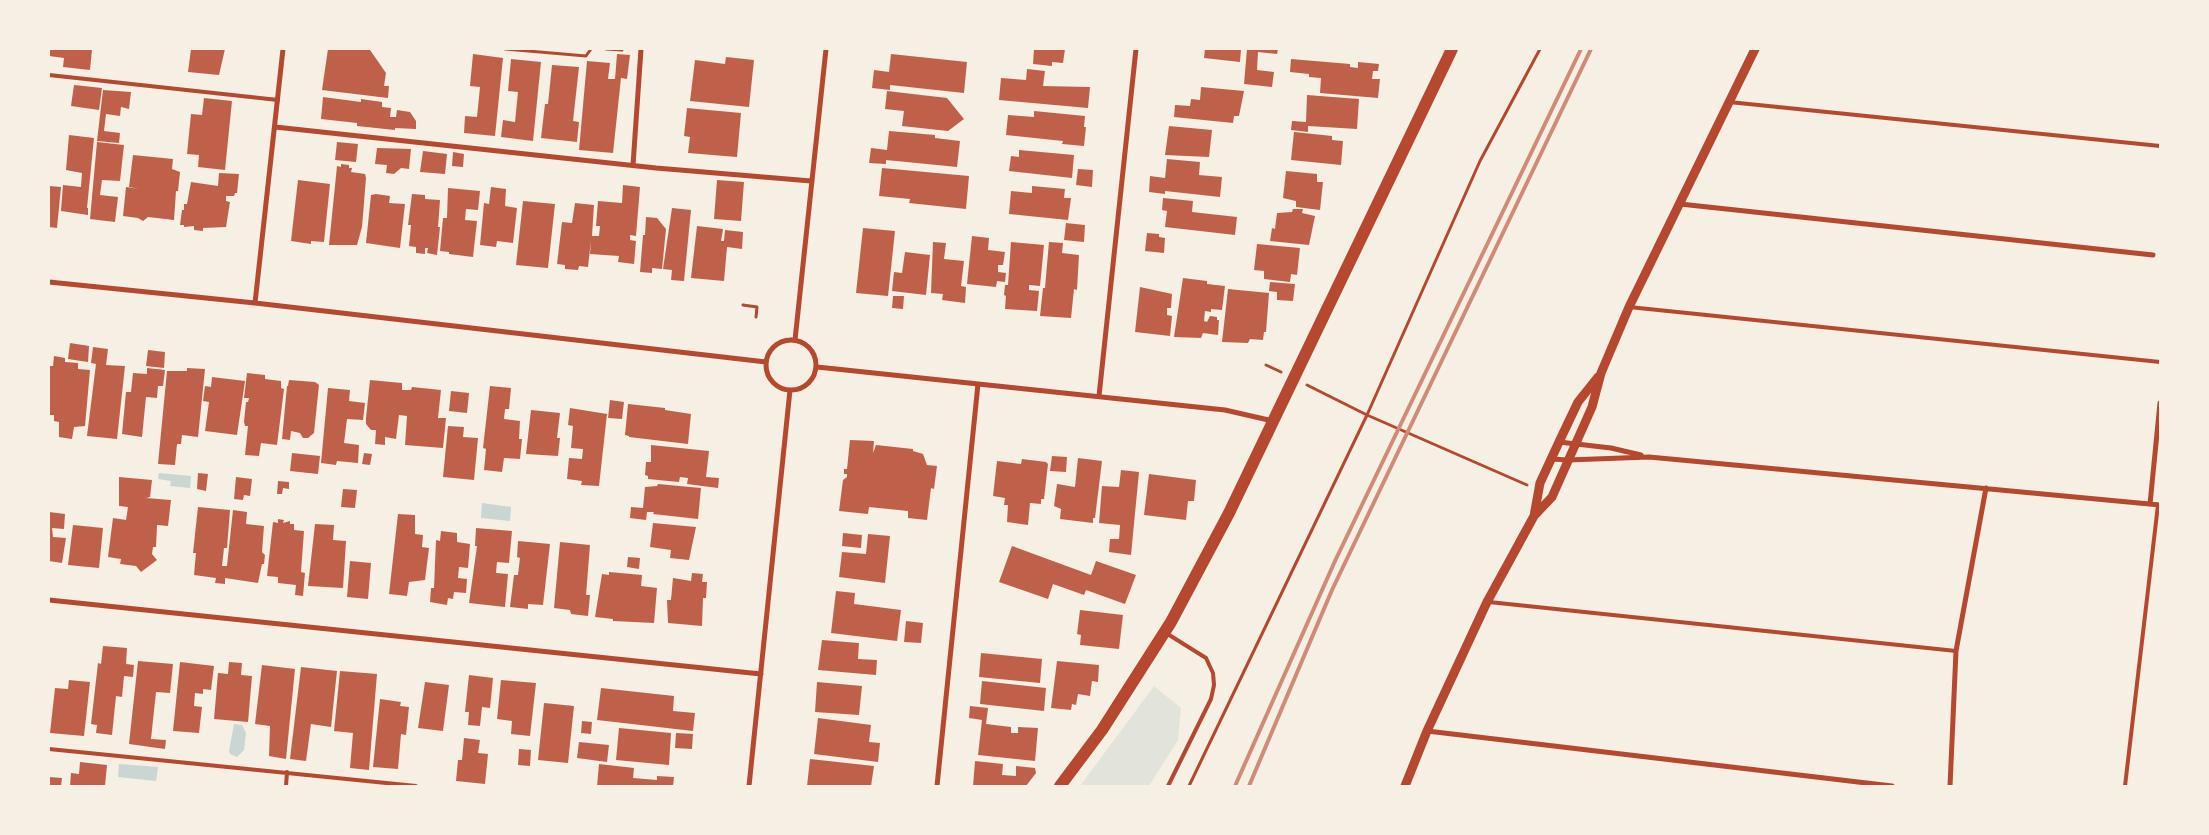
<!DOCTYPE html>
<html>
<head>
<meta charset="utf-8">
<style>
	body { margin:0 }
	#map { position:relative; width:2209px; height:835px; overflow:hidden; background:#f6efe4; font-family:"Exo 2",sans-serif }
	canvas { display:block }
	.frame { position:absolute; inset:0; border:50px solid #f6efe4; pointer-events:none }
</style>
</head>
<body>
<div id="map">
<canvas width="2209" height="835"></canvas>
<div class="frame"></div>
</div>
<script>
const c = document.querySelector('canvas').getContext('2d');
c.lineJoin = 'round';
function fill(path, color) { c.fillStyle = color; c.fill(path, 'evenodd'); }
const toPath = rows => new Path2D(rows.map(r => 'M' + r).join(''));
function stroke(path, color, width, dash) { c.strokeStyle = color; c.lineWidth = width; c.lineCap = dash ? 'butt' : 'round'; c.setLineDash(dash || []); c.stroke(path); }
const green = toPath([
	[1154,686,1181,708,1178,740,1149,786,1080,786]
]);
const water = toPath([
	[159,473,191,476,190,488,170,486,171,481,158,479],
	[482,503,511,507,510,521,481,518],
	[234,724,242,725,246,733,244,750,237,757,230,754,229,751],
	[119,764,158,767,156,781,118,777]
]);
const building = toPath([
	[49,49,92,49,90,70,63,67,64,58,49,56],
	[191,49,225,49,219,75,188,72],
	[328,49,370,50,386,73,384,86,389,86,388,98,322,90],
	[1034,49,1065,49,1063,63,1052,62,1052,66,1033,64],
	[1205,49,1241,49,1240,62,1204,58],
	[1247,49,1278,49,1277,54,1258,52,1257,70,1274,72,1272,87,1244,84],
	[473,54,503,58,495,136,464,133,465,116,477,117,480,87,470,86],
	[617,54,630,55,627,79,621,78,613,153,579,150,587,61,610,63,608,79,615,79],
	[891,54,967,62,964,93,890,85,890,90,872,88,874,70,889,72],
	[726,57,754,60,749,107,690,101,695,60,725,64],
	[511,59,541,62,533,141,501,137,503,120,515,122,518,92,508,91],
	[1291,59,1350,64,1350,67,1358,68,1358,62,1379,64,1378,71,1373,71,1372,79,1380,79,1378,98,1320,93,1321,78,1309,77,1309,74,1290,72],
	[552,65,579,67,573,121,579,122,577,142,541,138,545,104,548,104],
	[1027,69,1045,71,1043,86,1090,87,1088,108,999,100,1001,78,1026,80],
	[74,85,102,88,99,110,71,106],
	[1201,87,1244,91,1239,116,1234,116,1233,123,1174,117,1175,105,1190,106,1191,99,1200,100],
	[103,90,131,92,129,109,121,107,120,116,106,114,104,131,120,133,119,143,97,141],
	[887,91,947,98,964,119,948,131,902,126,904,111,885,109],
	[1307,95,1359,99,1357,129,1308,126,1308,132,1291,130,1292,121,1306,122],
	[323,97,361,102,361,99,382,102,382,107,391,108,390,117,396,117,397,110,410,112,416,121,416,129,395,128,395,130,357,126,357,123,321,119],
	[204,98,232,101,225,170,198,167,199,155,187,154,191,114,202,115],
	[687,108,741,113,737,157,688,153,690,137,684,136],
	[1034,111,1085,116,1084,127,1086,127,1084,146,1062,144,1063,141,1006,135,1008,115,1034,117],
	[1169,126,1212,130,1209,157,1165,155],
	[889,131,935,135,935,138,960,141,957,167,886,160,886,164,869,163,871,148,887,150],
	[1294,132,1332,136,1332,140,1343,141,1341,165,1291,160],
	[69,135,94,138,87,208,88,208,88,215,61,211,63,185,81,187,82,173,66,170],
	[97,142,124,145,120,181,102,180,100,195,118,197,115,222,90,219],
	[337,142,358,144,356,162,335,160],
	[377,148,411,149,409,169,401,168,394,174,386,173,387,165,375,164],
	[1019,150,1074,155,1072,178,1009,171,1011,156,1019,157],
	[423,151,447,154,445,174,420,172],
	[453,152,464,154,463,167,452,166],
	[133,155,173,159,172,169,180,172,178,191,176,191,174,220,148,217,143,221,138,218,123,216,126,187,139,189,129,187],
	[1167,159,1200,162,1199,175,1222,177,1220,197,1165,191,1165,194,1149,192,1150,176,1165,178],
	[341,164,349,165,349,168,352,168,351,172,365,174,366,178,362,227,357,245,329,245,337,166,341,167],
	[882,168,969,176,966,209,909,203,910,199,879,196],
	[1078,169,1093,170,1092,187,1076,185],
	[1286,171,1317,174,1317,182,1323,182,1320,210,1296,207,1296,201,1283,198],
	[219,173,239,174,237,193,235,193,234,196,226,196,226,201,230,202,226,227,203,228,203,231,194,230,194,226,184,227,184,225,180,225,182,210,184,210,184,204,187,204,191,182,218,186],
	[298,180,330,184,324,242,311,241,311,244,291,241],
	[717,180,744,182,741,221,714,219],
	[623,185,640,187,636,236,630,235,630,240,636,241,634,264,618,262,619,256,590,254,591,240,588,267,579,266,578,270,565,269,565,265,557,264,562,222,572,223,575,203,594,205,592,236,599,236,600,226,596,226,598,201,622,203],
	[49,186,61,187,57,228,49,227],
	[1032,186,1065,189,1064,198,1071,198,1068,220,1009,214,1011,191,1032,193],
	[491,187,506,189,505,206,517,208,513,243,497,241,496,247,480,245,484,203,489,204],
	[448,188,480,191,478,210,466,209,465,220,477,221,473,257,449,254,449,252,440,251,443,218,447,218],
	[376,194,390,196,389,203,405,204,400,248,366,243,371,195],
	[412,194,425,195,425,199,440,200,438,227,440,227,437,255,427,253,428,248,425,248,425,254,416,253,416,247,409,246,411,225,408,225],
	[1163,198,1193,201,1192,212,1237,217,1235,235,1165,227,1167,211,1162,210],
	[523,201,555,204,548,268,516,265],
	[672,208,691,210,684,281,671,280,672,270,663,269],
	[1293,209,1303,209,1302,213,1315,216,1309,245,1270,241,1272,228,1275,229,1277,213,1292,212],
	[646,217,657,218,666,229,662,269,652,268,652,273,640,272,643,235,645,235],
	[1066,223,1085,225,1084,242,1064,240],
	[697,226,723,229,721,241,724,241,725,230,743,232,742,249,727,247,724,281,691,278],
	[863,228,895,231,888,296,856,293],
	[1147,233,1159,234,1159,237,1165,238,1164,253,1145,251],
	[972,236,989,238,988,250,1005,252,1003,265,998,265,998,272,1006,273,1005,282,997,281,996,287,967,284],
	[933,242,946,243,944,259,964,261,961,286,966,287,965,303,942,300,943,294,931,293],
	[1011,242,1044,245,1040,286,1029,285,1029,290,1039,291,1037,311,1005,309,1006,296,1004,295,1005,285,1008,285],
	[1049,242,1063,243,1062,253,1079,255,1077,290,1074,289,1071,318,1040,316,1043,288,1045,288],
	[1257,244,1300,248,1297,275,1291,274,1290,282,1264,279,1264,271,1254,270],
	[905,252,930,255,926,295,892,291,894,272,902,273],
	[1183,278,1207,281,1207,284,1225,286,1222,310,1211,309,1211,312,1205,311,1204,321,1207,322,1210,316,1217,317,1217,320,1219,320,1218,335,1203,333,1201,338,1174,337],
	[1270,282,1295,284,1293,301,1277,300,1277,292,1269,291],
	[1140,287,1172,294,1171,308,1167,308,1167,315,1172,316,1170,336,1135,332],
	[1228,289,1269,293,1266,332,1264,332,1263,340,1250,339,1248,343,1222,342],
	[893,296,904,296,903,309,892,308],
	[70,343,89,346,88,362,68,359],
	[93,347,108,349,106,365,125,366,117,439,87,436,96,364,91,363],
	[148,350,165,352,164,368,146,366],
	[54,356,65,358,65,362,78,363,78,369,90,370,85,426,74,427,72,439,59,437,59,422,54,421,54,415,49,415,49,381,50,366,53,366],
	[147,368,165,370,163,386,158,386,157,398,146,397,142,437,122,434,126,392,131,392,133,373,147,374],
	[187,368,205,369,198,437,182,435,181,444,177,444,175,465,158,464,167,371,187,371],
	[247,373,265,375,265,379,281,381,281,388,284,389,277,445,261,443,259,456,245,455,248,426,245,426,244,422,246,402,248,402,249,398,244,398],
	[212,377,245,381,237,435,205,431,209,402,203,401,205,386,211,387],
	[289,380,315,382,319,385,314,433,308,438,303,438,300,433,291,431,290,440,282,439,287,386,288,386],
	[370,380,402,383,402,390,411,390,412,387,441,390,438,418,446,418,443,448,405,445,407,416,399,415,396,439,385,437,385,445,375,444,376,430,371,430,366,424,366,418],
	[490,386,511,388,509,409,505,409,504,419,520,421,519,439,522,439,520,459,504,458,502,472,484,470,486,449,483,448],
	[328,388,350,390,349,401,365,403,363,420,347,419,344,443,359,445,358,463,337,461,336,465,321,463],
	[451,391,469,393,467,413,449,411],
	[610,400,624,402,622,419,608,418],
	[628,404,665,408,665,410,691,414,688,444,629,437,629,436,625,435],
	[570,408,607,414,599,486,581,485,582,481,567,479,569,458,582,459,583,449,571,448,573,426,568,425],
	[531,410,560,413,557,438,560,438,558,456,526,454],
	[448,426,464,427,463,437,478,438,474,480,443,477],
	[850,440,874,441,873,453,876,445,913,449,913,451,923,454,927,465,937,466,934,489,931,488,927,520,908,518,908,511,869,507,868,514,839,511,843,480,847,477,847,474,844,474,844,469,847,469],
	[651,445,709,451,706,477,719,478,718,488,687,484,688,478,680,477,679,482,648,479,648,476,645,475,646,462,651,462],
	[292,453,320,456,318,474,290,471],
	[364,453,372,454,370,465,362,464],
	[1052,456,1067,457,1066,472,1050,471],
	[1078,458,1102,461,1095,518,1093,518,1093,523,1060,519,1061,509,1054,506,1057,484,1075,487],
	[1022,459,1046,462,1048,464,1044,499,1041,499,1041,504,1030,503,1028,525,1007,522,1008,505,1004,505,1005,498,993,496,997,461,1021,464],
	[1121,470,1139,472,1131,555,1109,552,1110,539,1119,539,1120,525,1099,523,1102,486,1119,487],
	[198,473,208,474,206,491,197,489],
	[1149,474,1196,480,1194,501,1188,501,1186,520,1144,515],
	[119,477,152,480,150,497,146,498,171,500,168,526,157,525,156,547,153,547,152,554,157,560,141,572,136,566,120,564,121,559,108,557,113,518,126,520,128,507,119,506],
	[236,477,252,479,250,496,244,495,243,500,234,499],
	[278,481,289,482,289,489,283,488,282,494,277,494],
	[658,484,701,488,698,519,653,514,654,512,647,512,646,520,630,518,631,507,643,508,645,487,657,486],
	[343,489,357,490,355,508,341,507],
	[198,507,230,510,227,548,224,548,222,566,227,566,233,510,247,512,246,524,264,526,262,552,265,555,264,564,262,564,258,583,225,578,225,584,215,583,216,578,194,575,196,553,193,553],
	[49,512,65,514,64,529,52,528,53,537,66,538,62,563,49,561],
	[398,514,415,515,415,534,423,535,422,547,429,548,425,580,409,582,407,596,389,594],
	[278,519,284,520,283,523,290,521,290,524,294,524,294,530,304,531,301,572,305,573,303,596,295,595,296,585,278,583,278,577,267,576,273,522,278,523],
	[653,523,696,527,689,560,670,558,671,550,650,547],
	[315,524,334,525,333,540,346,541,343,588,308,586],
	[73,525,103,528,99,568,68,565],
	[476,528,512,531,509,563,497,562,496,573,508,574,505,607,469,603,477,546,475,546],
	[441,531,457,533,457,542,470,544,468,568,459,567,458,578,467,579,466,593,454,592,453,599,448,598,447,605,430,602,431,588,434,588,436,540,440,541],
	[843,533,862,535,861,548,842,546],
	[868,534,890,536,885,583,839,577,842,552,866,554],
	[518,541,550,544,543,605,528,604,528,609,510,607,514,575,518,575,520,558,517,557],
	[560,542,590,545,586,595,590,595,588,616,571,614,570,610,554,608],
	[1012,546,1091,575,1096,561,1136,575,1125,604,1086,590,1084,595,1053,584,1048,599,999,582],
	[628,557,640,558,639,569,627,567],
	[350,561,371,563,368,599,347,597],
	[609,572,642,575,641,586,657,588,654,623,613,621,613,619,595,617,602,574,609,575],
	[692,573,703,574,702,582,707,582,706,598,703,598,702,626,668,623,667,600,671,600,673,578,691,581],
	[836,591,855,593,854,604,901,610,897,641,831,633],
	[1080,610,1123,615,1119,649,1080,645,1081,635,1077,634],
	[906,621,923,623,921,643,904,642],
	[822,640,859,643,858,659,877,660,876,675,818,670],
	[103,646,127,648,126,664,134,665,133,677,124,676,122,697,116,696,112,735,96,733,97,725,91,724,98,663,101,664],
	[981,653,1042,659,1040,683,979,677],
	[138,661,173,664,170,693,156,692,151,739,166,740,165,749,129,744],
	[1057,661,1099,665,1098,682,1092,681,1090,696,1078,694,1076,705,1072,704,1071,710,1051,708],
	[180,662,214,666,211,690,203,689,203,694,195,693,194,706,202,707,199,733,173,731],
	[229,662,242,663,241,675,252,676,248,722,214,719,218,673,228,674],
	[262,665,295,669,286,759,269,756,270,726,255,724],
	[301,667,337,671,331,727,311,724,306,761,290,759],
	[340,671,377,674,369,770,350,768,353,733,334,731],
	[469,675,493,678,490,708,482,707,480,726,468,725,469,712,465,712],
	[69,680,90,682,84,736,50,733,55,688,68,689],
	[501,680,536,683,530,736,511,734,512,721,497,719],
	[982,681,1046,688,1044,711,980,704],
	[425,682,449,685,443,731,418,728],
	[817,682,862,686,859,715,815,712],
	[601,688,674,696,673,711,695,713,693,731,597,720],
	[380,699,401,702,400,706,409,707,406,735,401,734,398,769,373,767],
	[544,703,574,706,568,763,538,760],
	[970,706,988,708,986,724,1011,727,1011,733,1018,733,1018,727,1038,728,1035,761,978,755,982,720,969,718],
	[818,718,871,725,869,742,880,743,878,762,814,754],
	[582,721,592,722,591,734,581,733],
	[619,728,671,733,669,765,616,760],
	[676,733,693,734,692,749,675,748],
	[464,738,480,740,478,753,488,754,485,784,456,781,458,760,462,760],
	[579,742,609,745,607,762,577,758],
	[519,749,531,750,530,766,518,765],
	[810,759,874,766,871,786,807,786],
	[975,761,1003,764,1002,775,1016,776,1016,766,1035,768,1036,773,1026,786,973,786],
	[80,762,107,765,105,786,70,786,71,773,79,774],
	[599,764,634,768,633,778,657,780,657,776,674,777,673,786,597,786],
	[49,777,62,778,61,786,49,786]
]);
const path = toPath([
	[505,49,586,56,591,49],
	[606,49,622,50,622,49],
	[743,305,757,307,756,317],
	[1266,365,1281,372],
	[1307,385,1367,415,1527,485],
	[1189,786,1367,415,1480,161,1540,49]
]);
const service = toPath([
	[49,75,278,100],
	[1729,102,2160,146],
	[1629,307,2160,362],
	[1489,602,1956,651],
	[1166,633,1206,658,1213,673,1214,685,1211,699,1168,786],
	[49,749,416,786],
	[286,786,287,772],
	[2125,786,2158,505]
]);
const minor = toPath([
	[275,127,656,168,811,181],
	[633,165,641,49],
	[1680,204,2153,255],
	[49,282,255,303,766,362],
	[255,303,283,49],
	'766 365a25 25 0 1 1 50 0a25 25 0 1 1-50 0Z',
	[795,340,826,49],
	[817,367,1225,410,1273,421],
	[1099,396,1136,49],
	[1559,442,1611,448,1641,455],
	[1551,459,1568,460,1649,457,2160,505],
	[2150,504,2160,403],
	[49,600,761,674],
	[1427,731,1892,786],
	[749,786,790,390],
	[937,786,978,384],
	[1950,786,1956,651,1986,488]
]);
const tertiary = toPath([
	[1534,516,1540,483,1559,442,1578,402,1598,377],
	[1405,786,1427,731,1487,602,1534,516,1552,497,1592,407,1601,373,1629,307,1755,49]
]);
const primary = toPath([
	[1060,786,1102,730,1171,622,1229,513,1452,49]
]);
const rail = toPath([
	[1235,786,1335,561,1581,49],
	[1249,786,1332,590,1591,49]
]);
fill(green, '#e2e4dc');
fill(water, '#c9d6d2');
fill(building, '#bf614a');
stroke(path, '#b5482f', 3);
stroke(service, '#b5482f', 4);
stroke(minor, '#b5482f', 5);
stroke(tertiary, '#b5482f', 9);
stroke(primary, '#b5482f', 12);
stroke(rail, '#cf8b77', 4);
</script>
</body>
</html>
